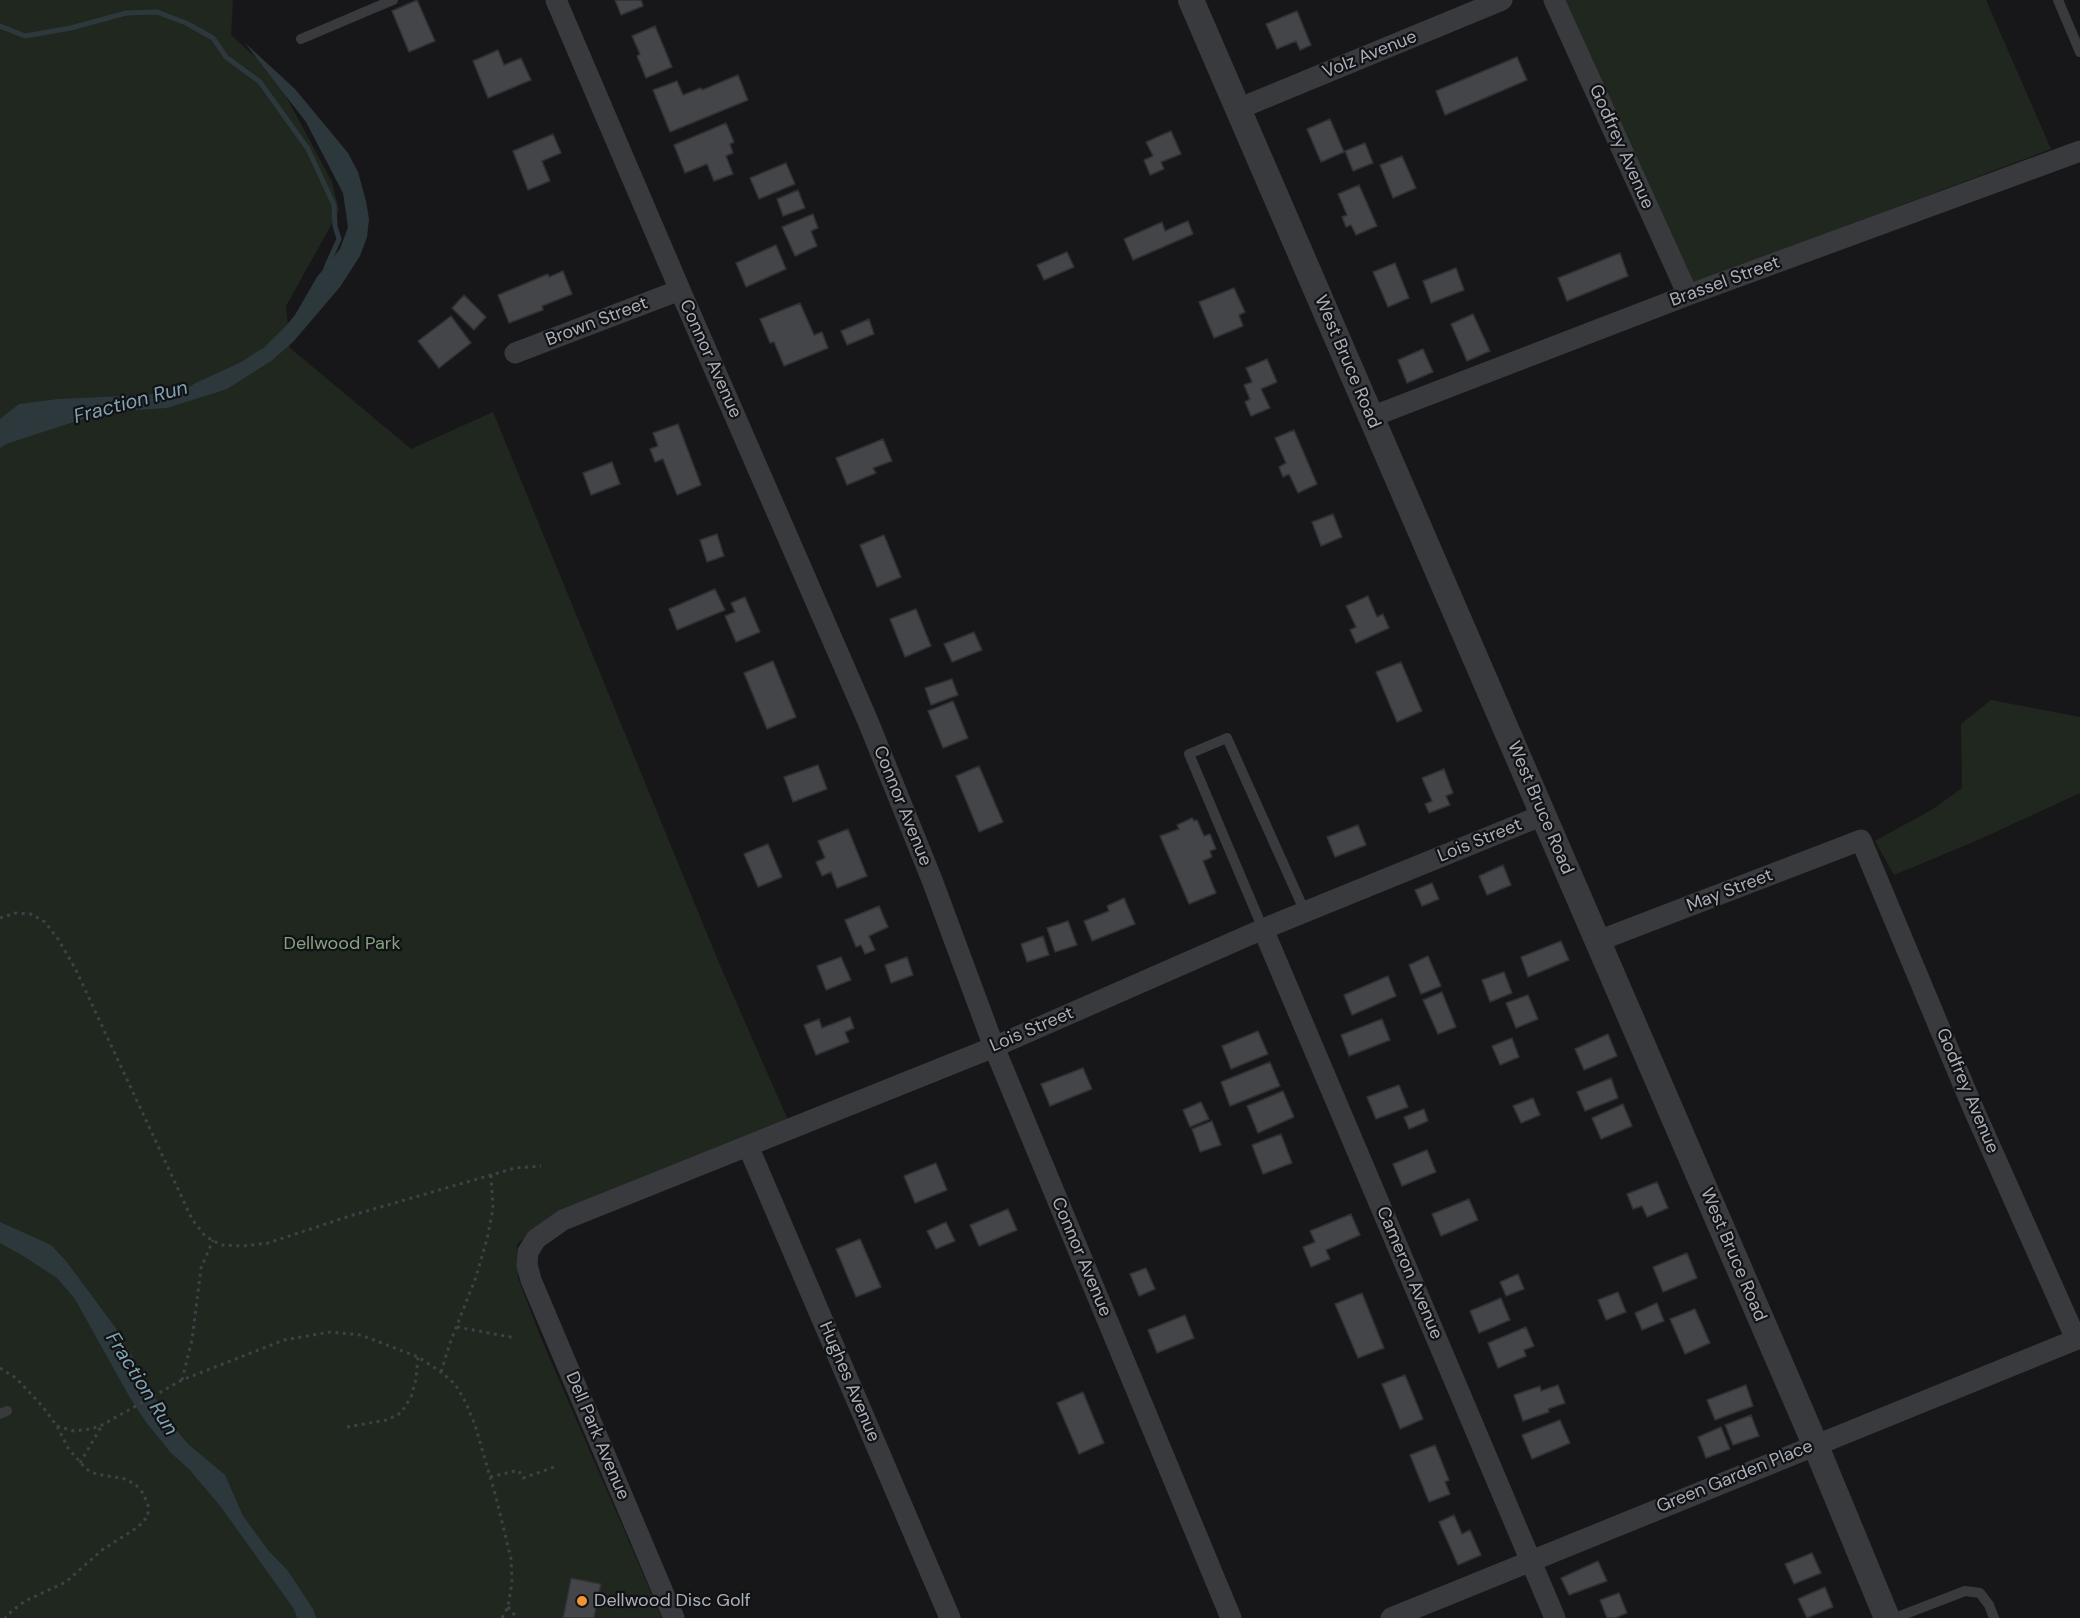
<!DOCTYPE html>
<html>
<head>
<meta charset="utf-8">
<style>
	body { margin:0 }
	canvas { display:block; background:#171719 }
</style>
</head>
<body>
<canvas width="2080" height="1618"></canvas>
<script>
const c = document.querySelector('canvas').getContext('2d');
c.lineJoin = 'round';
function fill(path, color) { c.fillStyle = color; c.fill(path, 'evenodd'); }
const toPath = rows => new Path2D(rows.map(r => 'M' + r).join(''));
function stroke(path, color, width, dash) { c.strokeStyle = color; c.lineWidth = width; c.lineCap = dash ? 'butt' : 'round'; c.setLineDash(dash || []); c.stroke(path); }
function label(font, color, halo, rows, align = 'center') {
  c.font = font + ' "DM Sans",sans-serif'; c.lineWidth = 4.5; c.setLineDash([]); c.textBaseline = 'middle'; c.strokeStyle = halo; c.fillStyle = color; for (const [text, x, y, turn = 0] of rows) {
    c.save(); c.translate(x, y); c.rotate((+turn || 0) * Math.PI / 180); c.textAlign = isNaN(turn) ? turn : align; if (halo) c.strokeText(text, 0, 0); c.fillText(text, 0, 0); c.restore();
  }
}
const green = toPath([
	[0,0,233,0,231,35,274,74,332,182,339,211,286,306,290,348,411,449,493,412,719,963,788,1120,632,1181,549,1217,517,1244,518,1278,541,1338,662,1618,0,1618],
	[1565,0,1986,0,2051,149,1689,285],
	[1991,700,2080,717,2080,793,1978,840,1894,875,1875,841,1933,809,1962,788,1961,724]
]);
const water = toPath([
	[245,43,295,89,348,153,358,172,366,201,369,219,367,237,360,256,340,287,293,342,271,361,227,389,167,408,121,411,89,417,6,444,0,448,0,419,19,404,58,399,147,395,174,390,211,381,249,362,285,327,295,315,317,277,340,249,348,227,343,193,306,122],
	[0,1222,51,1245,66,1261,118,1331,167,1419,188,1444,225,1475,243,1516,268,1550,288,1571,313,1609,316,1618,297,1618,294,1609,221,1507,189,1469,171,1453,146,1422,129,1396,75,1299,57,1278,25,1257,0,1243]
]);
const stream = toPath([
	[0,26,25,36,71,28,126,13,157,12,186,23,213,38,226,57,260,82,308,149,334,205,335,226,339,239,326,268],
	[195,386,241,365,261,352]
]);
const building = toPath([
	[417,0,435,41,409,52,392,11,417,0],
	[615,0,641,0,643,6,621,15,615,0],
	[1297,11,1311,45,1300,50,1296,41,1277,49,1266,24,1297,11],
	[655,26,672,67,646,78,637,56,640,54,632,36,655,26],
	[498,50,504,65,521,58,531,80,488,98,473,61,498,50],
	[1517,57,1527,80,1445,115,1436,91,1517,57],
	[738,75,748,100,670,132,653,90,677,81,683,95,701,88,702,90,738,75],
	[1330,119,1344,152,1321,162,1307,129,1330,119],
	[726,123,734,142,730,144,733,153,726,156,733,174,714,181,707,164,685,173,674,145,726,123],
	[1171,131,1181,154,1161,162,1164,169,1150,175,1144,160,1153,156,1146,142,1171,131],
	[553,134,561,153,542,161,550,181,528,190,513,151,553,134],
	[1365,143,1373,163,1353,171,1345,151,1365,143],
	[1402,156,1416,188,1393,198,1380,165,1402,156],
	[786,163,795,184,759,199,750,178,786,163],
	[1359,185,1377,226,1356,235,1351,225,1346,227,1342,217,1347,215,1338,194,1359,185],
	[798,190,805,208,783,216,777,199,798,190],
	[813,214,818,228,811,231,817,246,795,256,782,227,813,214],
	[1188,221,1193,234,1133,260,1124,239,1162,222,1165,231,1188,221],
	[776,245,786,269,746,287,736,263,776,245],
	[1067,252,1074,267,1044,280,1037,265,1067,252],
	[1620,253,1628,276,1567,301,1558,278,1620,253],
	[1395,263,1409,298,1388,307,1373,272,1395,263],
	[1456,268,1464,290,1431,303,1423,281,1456,268],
	[563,271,572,294,542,306,543,310,509,323,498,295,548,274,549,277,563,271],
	[1234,288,1245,312,1239,315,1243,326,1214,338,1199,302,1234,288],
	[464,295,486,317,474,330,452,308,464,295],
	[800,303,814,335,822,332,828,348,784,366,774,342,770,343,760,319,800,303],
	[1473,314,1490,351,1467,361,1451,324,1473,314],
	[451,316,471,343,439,368,418,341,451,316],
	[869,319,874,334,847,345,841,331,869,319],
	[1423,349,1433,372,1407,383,1398,360,1423,349],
	[1267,359,1277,382,1261,389,1270,408,1251,416,1245,402,1250,399,1244,385,1252,382,1246,368,1267,359],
	[678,424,701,485,677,495,663,459,655,462,650,449,658,446,653,433,678,424],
	[1294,430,1317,484,1298,493,1289,474,1283,477,1279,467,1286,463,1275,438,1294,430],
	[883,439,892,461,873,468,876,473,847,485,836,458,883,439],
	[612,462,620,484,591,495,583,473,612,462],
	[1333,514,1342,537,1321,546,1312,522,1333,514],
	[717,534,724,556,707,562,700,540,717,534],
	[884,535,901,577,877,587,860,545,884,535],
	[715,589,725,610,677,630,669,609,715,589],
	[1368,596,1377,617,1383,614,1389,628,1356,643,1350,630,1356,627,1346,606,1368,596],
	[745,597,760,632,736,642,725,616,735,612,731,603,745,597],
	[916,609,931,646,905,657,890,619,916,609],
	[974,632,982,650,952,662,944,644,974,632],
	[773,661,796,717,767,729,744,673,773,661],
	[1401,662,1422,711,1397,722,1376,672,1401,662],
	[952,679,958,695,931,705,925,688,952,679],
	[953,701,968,738,943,748,928,711,953,701],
	[818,765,827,789,793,802,784,777,818,765],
	[979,766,1003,822,979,832,956,776,979,766],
	[1444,769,1453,793,1446,796,1450,805,1429,813,1425,804,1432,801,1422,778,1444,769],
	[1192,818,1194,821,1197,820,1204,836,1210,834,1216,849,1210,851,1212,857,1203,861,1216,893,1189,904,1160,836,1179,829,1177,825,1192,818],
	[1358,825,1366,845,1335,857,1327,837,1358,825],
	[848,829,867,876,837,888,831,872,822,876,816,862,825,858,818,841,848,829],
	[768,844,782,877,758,887,744,854,768,844],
	[1503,865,1511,885,1487,895,1479,876,1503,865],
	[1432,883,1439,899,1422,906,1415,890,1432,883],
	[1124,898,1135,924,1092,941,1084,921,1109,911,1107,906,1124,898],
	[879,906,888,927,869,936,875,950,865,954,861,945,856,947,845,920,879,906],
	[1068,921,1077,945,1055,952,1047,928,1068,921],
	[1043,936,1049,955,1027,962,1021,944,1043,936],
	[1561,941,1569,960,1528,977,1521,957,1561,941],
	[1428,956,1441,986,1421,994,1409,965,1428,956],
	[841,957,851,980,826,990,817,966,841,957],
	[907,957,913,975,891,983,885,965,907,957],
	[1504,972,1512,993,1490,1002,1482,980,1504,972],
	[1388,976,1396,996,1352,1015,1344,995,1388,976],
	[1442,992,1456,1027,1438,1034,1423,1000,1442,992],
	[1528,995,1538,1019,1516,1028,1506,1003,1528,995],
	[850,1017,854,1028,845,1032,849,1042,816,1055,804,1025,819,1019,822,1028,850,1017],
	[1382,1019,1390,1040,1349,1056,1341,1035,1382,1019],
	[1258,1031,1268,1054,1231,1069,1222,1046,1258,1031],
	[1608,1034,1617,1056,1584,1070,1575,1049,1608,1034],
	[1512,1038,1519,1057,1500,1065,1492,1046,1512,1038],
	[1270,1062,1280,1086,1230,1106,1221,1082,1270,1062],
	[1083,1068,1092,1089,1050,1106,1041,1084,1083,1068],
	[1611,1078,1618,1098,1585,1111,1577,1092,1611,1078],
	[1399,1085,1408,1107,1376,1119,1367,1097,1399,1085],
	[1283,1091,1294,1117,1258,1133,1247,1106,1283,1091],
	[1533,1098,1540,1115,1521,1123,1513,1106,1533,1098],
	[1201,1102,1209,1119,1190,1127,1183,1110,1201,1102],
	[1623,1104,1632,1126,1601,1139,1592,1118,1623,1104],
	[1424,1109,1428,1121,1409,1129,1404,1117,1424,1109],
	[1212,1121,1221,1145,1200,1152,1192,1129,1212,1121],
	[1281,1134,1292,1163,1263,1174,1252,1145,1281,1134],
	[1427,1150,1436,1172,1402,1186,1393,1164,1427,1150],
	[936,1163,947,1190,915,1203,904,1176,936,1163],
	[1657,1182,1668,1208,1647,1217,1642,1206,1633,1209,1627,1194,1657,1182],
	[1469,1199,1478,1220,1441,1236,1432,1214,1469,1199],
	[1008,1209,1017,1230,979,1246,970,1225,1008,1209],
	[1351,1214,1360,1235,1326,1250,1330,1259,1311,1267,1303,1247,1315,1242,1310,1231,1351,1214],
	[946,1222,955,1241,936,1249,927,1231,946,1222],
	[860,1239,881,1287,856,1297,836,1249,860,1239],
	[1687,1253,1697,1278,1663,1292,1653,1267,1687,1253],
	[1146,1268,1155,1289,1139,1296,1130,1274,1146,1268],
	[1518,1274,1524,1289,1506,1296,1500,1282,1518,1274],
	[1618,1292,1626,1312,1606,1320,1598,1300,1618,1292],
	[1362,1293,1384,1348,1358,1358,1335,1304,1362,1293],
	[1501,1298,1510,1320,1479,1333,1470,1311,1501,1298],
	[1657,1303,1664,1321,1642,1330,1635,1313,1657,1303],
	[1695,1309,1710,1343,1685,1354,1670,1319,1695,1309],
	[1185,1315,1194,1338,1157,1353,1148,1330,1185,1315],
	[1526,1327,1534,1346,1524,1350,1526,1356,1498,1368,1488,1343,1526,1327],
	[1405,1375,1423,1419,1400,1429,1382,1384,1405,1375],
	[1558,1385,1565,1403,1548,1409,1549,1412,1523,1421,1514,1395,1540,1386,1541,1391,1558,1385],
	[1746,1385,1753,1406,1715,1420,1707,1400,1746,1385],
	[1083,1392,1104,1443,1079,1454,1057,1403,1083,1392],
	[1751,1415,1759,1436,1733,1445,1725,1425,1751,1415],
	[1560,1420,1570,1443,1532,1459,1522,1435,1560,1420],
	[1721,1427,1730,1449,1706,1458,1698,1437,1721,1427],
	[1435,1445,1449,1480,1445,1482,1450,1494,1429,1502,1410,1455,1435,1445],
	[1454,1515,1462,1534,1470,1530,1481,1555,1458,1565,1439,1522,1454,1515],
	[1812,1553,1821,1573,1794,1584,1785,1564,1812,1553],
	[1598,1561,1607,1581,1569,1595,1561,1578,1598,1561],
	[571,1578,601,1584,594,1618,563,1618,571,1578],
	[1825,1587,1833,1607,1807,1618,1798,1599,1825,1587],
	[1619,1593,1627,1613,1615,1618,1607,1618,1600,1600,1619,1593]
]);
const path = toPath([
	[0,918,16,913,31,914,45,922,58,939,75,968,192,1219,205,1236,221,1245,243,1246,268,1243,353,1215,491,1175,515,1168,541,1166],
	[457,1327,516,1338],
	[0,1368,16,1378,43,1407,57,1426,68,1448,86,1469,96,1474,125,1479,136,1485,143,1493,148,1505,148,1516,138,1527,102,1550,66,1582,25,1601,12,1611,5,1618],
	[441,1372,450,1343,476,1277,487,1239,493,1209,491,1175],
	[182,1380,192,1340,201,1268,213,1240],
	[57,1426,74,1431,91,1429,102,1425,182,1380,284,1340,330,1332,361,1335,418,1357,441,1372,455,1384,466,1403,475,1425,496,1497,511,1559,512,1582,508,1607,502,1618],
	[347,1427,387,1420,401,1413,411,1397,416,1379,418,1357],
	[80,1463,101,1427],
	[490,1477,515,1471,519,1471,523,1478,557,1466],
	[508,1607,517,1618]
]);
const service = toPath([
	[2058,0,2080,52],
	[301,39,393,0],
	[1263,929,1189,754,1227,738,1305,912],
	[0,1414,7,1411],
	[1895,1618,1965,1591,1980,1593,1989,1605,1994,1618]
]);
const minor = toPath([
	[556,0,680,290,867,719,932,880,994,1047,1231,1618],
	[1554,0,1688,295],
	[1238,109,1502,0],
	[515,353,680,290],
	[1371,417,1688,295,2080,151],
	[1263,929,1555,1618],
	[1598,941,1861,840,1973,1108,2076,1339],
	[748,1146,950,1618],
	[674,1618,531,1280,527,1265,528,1252,536,1239,563,1220,994,1047,1263,929,1543,815],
	[1391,1618,2080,1338]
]);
const tertiary = toPath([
	[1191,0,1815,1444,1887,1618]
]);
const markers = [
	[582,1601,6,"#f09537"]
];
const streetNames = [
	["Volz Avenue",1370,55,-22],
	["Godfrey Avenue",1621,147,66],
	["Brassel Street",1725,282,-20],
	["Brown Street",597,322,-21],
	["Connor Avenue",710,359,66],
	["West Bruce Road",1347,362,67],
	["Connor Avenue",902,806,68],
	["West Bruce Road",1540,808,67],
	["Lois Street",1480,841,-22],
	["May Street",1730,891,-21],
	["Lois Street",1032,1030,-23],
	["Godfrey Avenue",1967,1091,67],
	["West Bruce Road",1733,1255,67],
	["Connor Avenue",1081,1257,67],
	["Cameron Avenue",1409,1273,67],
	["Hughes Avenue",849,1382,67],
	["Dell Park Avenue",597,1436,67],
	["Green Garden Place",1735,1477,-22]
];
const parkNames = [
	["Dellwood Park",342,944]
];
const poiNames = [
	["Dellwood Disc Golf",594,1601]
];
const waterNames = [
	["Fraction Run",131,403,-15],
	["Fraction Run",141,1384,58]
];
fill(green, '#1f271f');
fill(water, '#2d383d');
stroke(stream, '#2d383d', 5);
fill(building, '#434549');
stroke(building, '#313135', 1.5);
stroke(path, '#3e4145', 3, [3, 4.5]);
stroke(service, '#383a3e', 10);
stroke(minor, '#383a3e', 21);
stroke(tertiary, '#383a3e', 26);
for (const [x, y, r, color] of markers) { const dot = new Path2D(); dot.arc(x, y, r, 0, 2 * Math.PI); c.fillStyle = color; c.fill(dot); stroke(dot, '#121214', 2); }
label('18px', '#a9b0b9', '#121214', streetNames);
label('18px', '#84a380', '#121214', parkNames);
label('18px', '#a9b0b9', '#121214', poiNames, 'left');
label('italic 20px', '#80a3b3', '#121214', waterNames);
</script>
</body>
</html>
